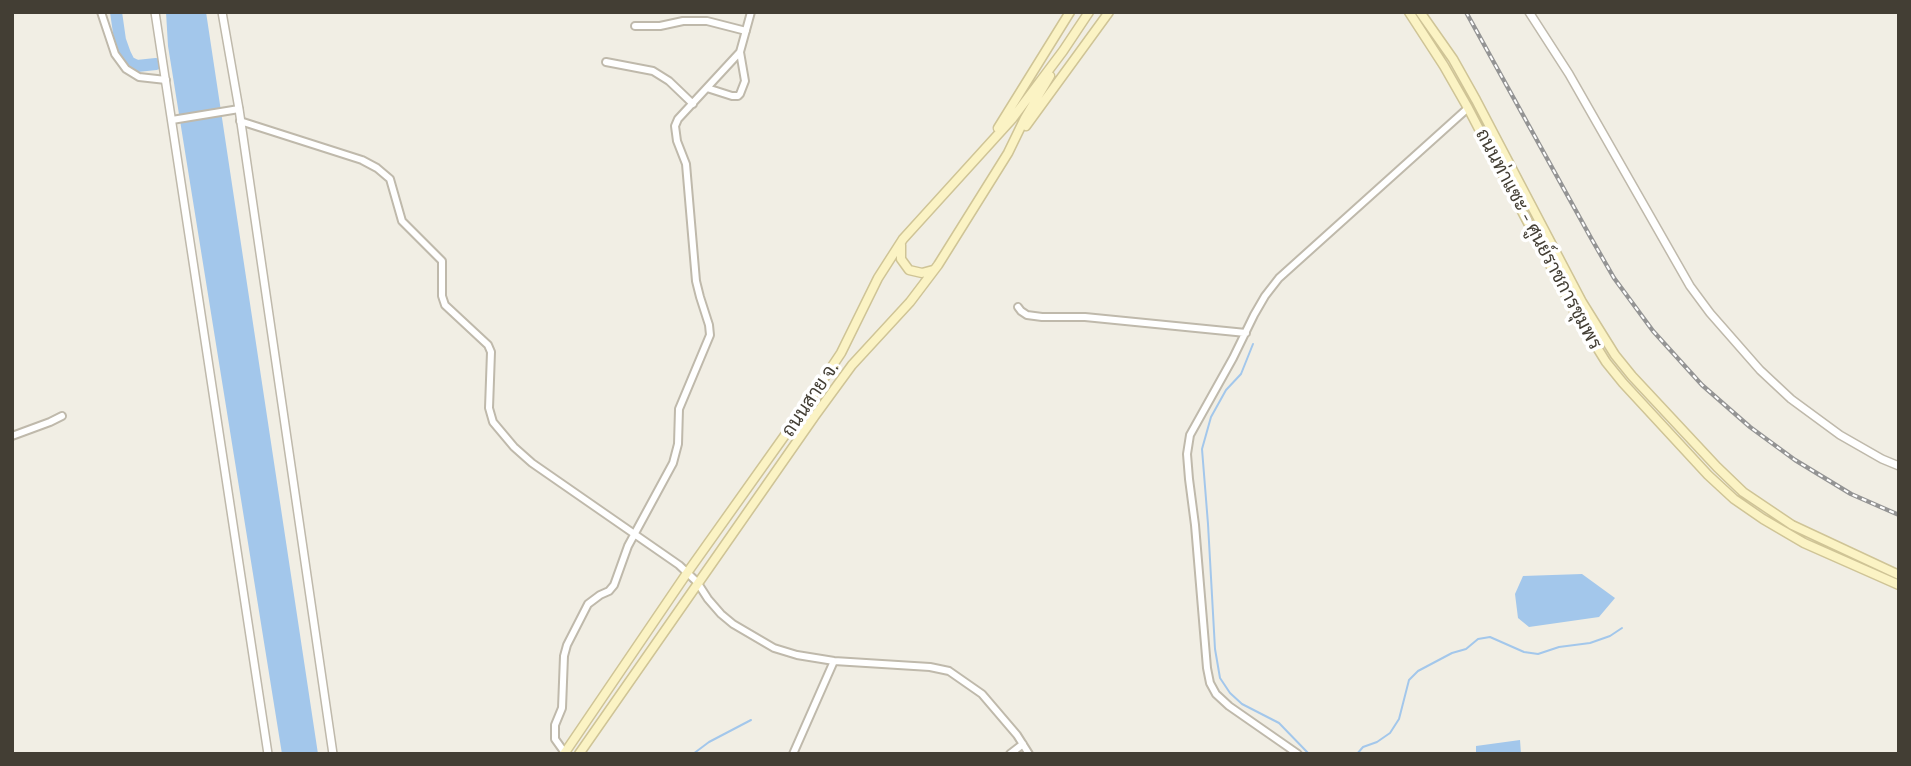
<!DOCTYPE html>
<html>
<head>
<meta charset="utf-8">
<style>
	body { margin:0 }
	#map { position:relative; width:1911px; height:766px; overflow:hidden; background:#f1eee4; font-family:"Exo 2",sans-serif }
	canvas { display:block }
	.frame { position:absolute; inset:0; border:14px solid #433e34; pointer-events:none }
</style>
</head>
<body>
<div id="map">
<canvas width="1911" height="766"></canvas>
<div class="frame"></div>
</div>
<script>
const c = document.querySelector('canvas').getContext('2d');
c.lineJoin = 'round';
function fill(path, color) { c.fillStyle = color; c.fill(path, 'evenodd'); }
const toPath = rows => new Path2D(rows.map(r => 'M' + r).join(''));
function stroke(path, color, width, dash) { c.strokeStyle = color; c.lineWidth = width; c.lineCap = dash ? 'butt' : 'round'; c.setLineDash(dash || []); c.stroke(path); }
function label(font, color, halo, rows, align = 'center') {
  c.font = font + ' "Exo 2",Sarabun,sans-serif'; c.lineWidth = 7; c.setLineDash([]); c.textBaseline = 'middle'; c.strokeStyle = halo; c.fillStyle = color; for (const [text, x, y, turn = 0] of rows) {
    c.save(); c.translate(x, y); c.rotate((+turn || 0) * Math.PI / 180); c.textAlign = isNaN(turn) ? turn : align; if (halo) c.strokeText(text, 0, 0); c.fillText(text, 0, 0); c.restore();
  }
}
const water = toPath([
	[166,12,206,12,318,754,282,754,168,46],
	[1582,574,1615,598,1599,617,1529,627,1518,618,1515,594,1523,576],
	[1520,740,1521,754,1476,754,1476,746]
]);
const stream = toPath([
	[1253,344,1241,374,1226,390,1211,417,1202,449,1208,524,1215,649,1220,678,1230,693,1242,704,1279,723,1309,754],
	[693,754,709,742,751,720],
	[1357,754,1363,747,1377,742,1390,733,1399,719,1409,680,1418,671,1452,653,1466,649,1478,639,1490,637,1524,652,1538,654,1559,647,1590,643,1610,636,1622,628]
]);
const river = toPath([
	[116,12,120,40,125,54,129,62,137,66,156,64]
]);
const minor = toPath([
	[101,12,115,54,126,69,139,77,166,80],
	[635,26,660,26,683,21,707,21,746,31],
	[606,62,653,71,669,81,693,104],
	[707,88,732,96,738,96,740,94,745,81,740,52],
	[172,120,239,109],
	[240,121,362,160,377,168,390,179,402,221,442,261,442,296,445,305,488,345,491,352,489,408,493,422,514,447,532,463,679,565,697,582,708,599,721,614,733,624,774,648,797,655,834,661,930,667,949,671,982,694,1017,735,1029,754],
	[1018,307,1021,311,1027,315,1042,317,1085,317,1246,333],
	[12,436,50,422,62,416],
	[565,753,555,739,555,725,562,708,564,656,567,645,588,604,600,595,609,591,614,585,628,546,673,463,678,444,679,409,710,335,709,325,700,297,696,281,686,164,677,141,675,126,678,119,740,52,751,12],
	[793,754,834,661],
	[1010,754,1023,744],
	[1298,754,1229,706,1216,694,1210,683,1207,668,1195,525,1189,479,1187,454,1190,435,1233,358,1254,315,1265,296,1279,278,1468,108]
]);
const tertiary = toPath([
	[155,12,268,754],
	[222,12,239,109,333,754],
	[1529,12,1569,74,1690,286,1710,313,1760,370,1791,399,1840,435,1882,459,1899,466]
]);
const secondary = toPath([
	[1409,12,1444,66,1468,108,1573,309,1606,362,1623,383,1708,475,1734,499,1763,519,1804,543,1899,585],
	[1420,12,1453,59,1476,100,1582,302,1615,355,1632,376,1717,467,1743,492,1792,525,1899,575],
	[1026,126,1109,12],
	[998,128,1070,12],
	[901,245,901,259,909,270,922,273,933,270],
	[564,754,687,573,805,407,841,353,878,278,903,239,1012,119,1063,51,1089,12],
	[579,754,814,417,852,365,910,302,938,265,1008,153,1025,118,1050,76]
]);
const rail = toPath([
	[1466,12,1591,238,1614,278,1653,331,1702,385,1750,427,1795,460,1851,494,1899,515]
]);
const streetNames = [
	["ถนนท่าแซะ - ศูนย์ราชการชุมพร",1539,239,62],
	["ถนนสาย จ.",810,399,-56]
];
fill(water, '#a3c7eb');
stroke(stream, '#a3c7eb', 2);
stroke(river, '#a3c7eb', 12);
stroke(minor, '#bfb9ab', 10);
stroke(tertiary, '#bfb9ab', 10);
stroke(secondary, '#cfc496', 11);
stroke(minor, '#fff', 6);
stroke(tertiary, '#fff', 7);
stroke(secondary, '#fbf3c4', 8);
stroke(rail, '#949494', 4.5);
stroke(rail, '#fff', 2, [5]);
label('19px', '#433e34', '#fff', streetNames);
</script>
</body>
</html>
